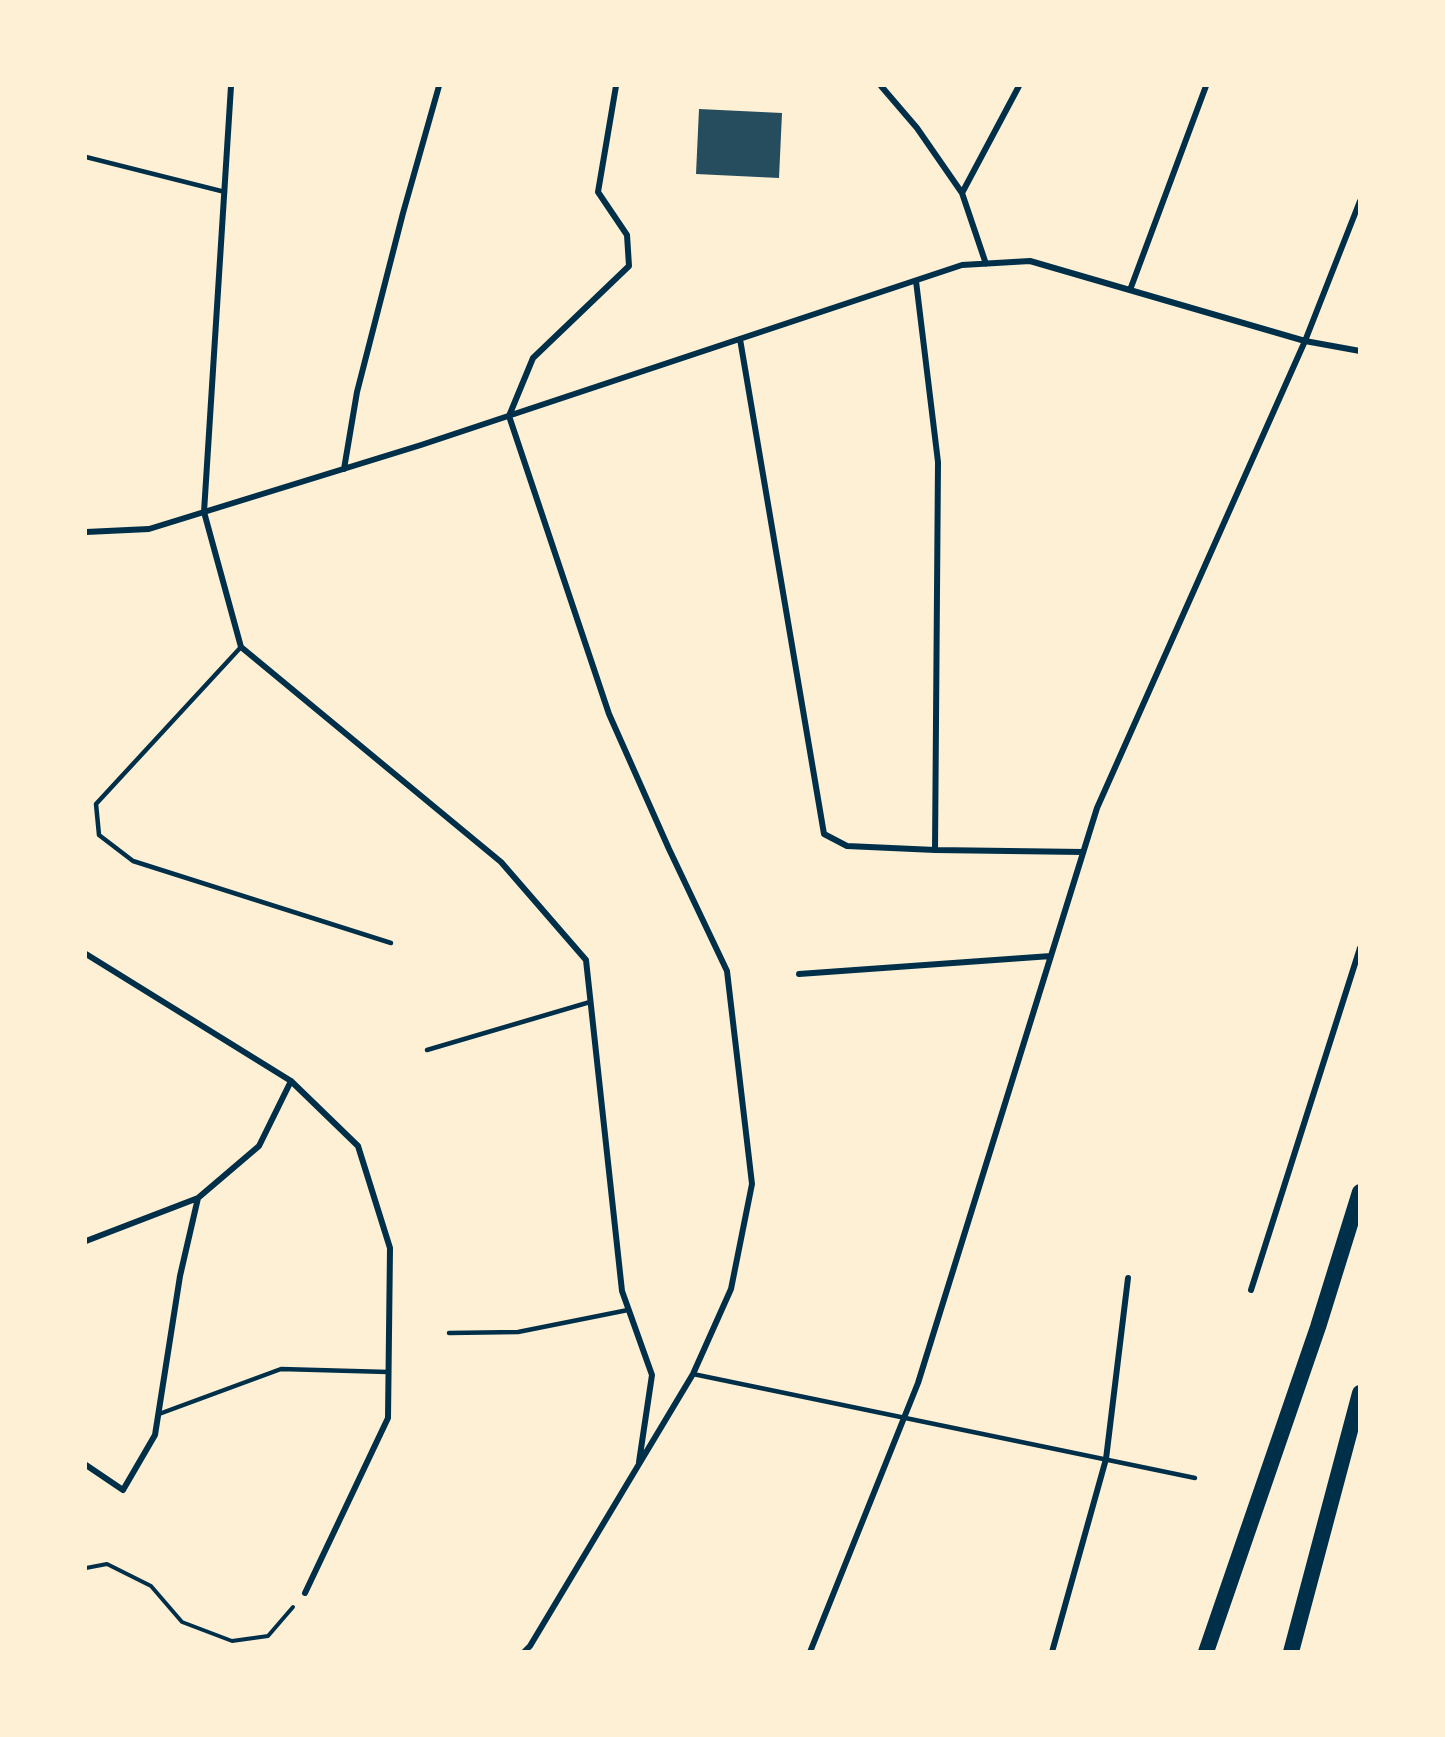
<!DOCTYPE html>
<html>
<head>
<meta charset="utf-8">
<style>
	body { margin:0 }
	#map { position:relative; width:1445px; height:1737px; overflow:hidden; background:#fdf0d5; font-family:Spectral,serif }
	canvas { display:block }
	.frame { position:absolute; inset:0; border:87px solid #fdf0d5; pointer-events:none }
</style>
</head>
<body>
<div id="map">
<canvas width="1445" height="1737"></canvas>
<div class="frame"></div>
</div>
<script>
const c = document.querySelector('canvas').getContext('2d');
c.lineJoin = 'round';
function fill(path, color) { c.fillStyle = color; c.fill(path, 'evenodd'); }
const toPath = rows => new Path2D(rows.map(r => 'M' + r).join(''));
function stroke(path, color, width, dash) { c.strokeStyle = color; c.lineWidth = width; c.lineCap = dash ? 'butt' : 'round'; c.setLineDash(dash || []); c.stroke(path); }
const building = toPath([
	[699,109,782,113,779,178,696,174]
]);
const path = toPath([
	[86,1568,107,1564,151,1586,182,1622,232,1641,268,1636,293,1607]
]);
const service = toPath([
	[86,157,225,192],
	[241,647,96,804,99,835,133,861,391,943],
	[427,1050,590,1002],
	[449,1333,518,1332,628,1310],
	[693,1374,1195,1478],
	[159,1414,281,1369,388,1372]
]);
const minor = toPath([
	[231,86,204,512,241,647,501,862,586,960,622,1291,652,1375,639,1462],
	[881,86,917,128,962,193],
	[986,264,962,193,1019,86],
	[916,281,938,462,935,850],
	[1130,290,1206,86],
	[740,339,824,834,847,846,935,850,1083,852],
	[344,469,357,392,403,213,439,86],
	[86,532,149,529,421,445,962,265,1030,261,1305,341,1360,351],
	[86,954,291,1081,358,1146,390,1248,388,1418,305,1593],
	[799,974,1051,956],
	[86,1241,198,1198],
	[1251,1290,1360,948],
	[86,1465,123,1490,155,1435,180,1276,198,1198,259,1146,291,1081],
	[524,1652,530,1646,693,1374,731,1289,752,1184,727,971,669,849,609,714,509,416,533,358,629,266,627,235,598,192,616,86],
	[810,1652,918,1383,1097,808,1305,341,1360,201],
	[1052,1652,1106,1459,1128,1278]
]);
const trunk = toPath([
	[1206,1652,1318,1327,1360,1192],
	[1291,1652,1360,1393]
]);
fill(building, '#264d5e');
stroke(path, '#003049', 4);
stroke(service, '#003049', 4.5);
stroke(minor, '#003049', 6);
stroke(trunk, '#003049', 16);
</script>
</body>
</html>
